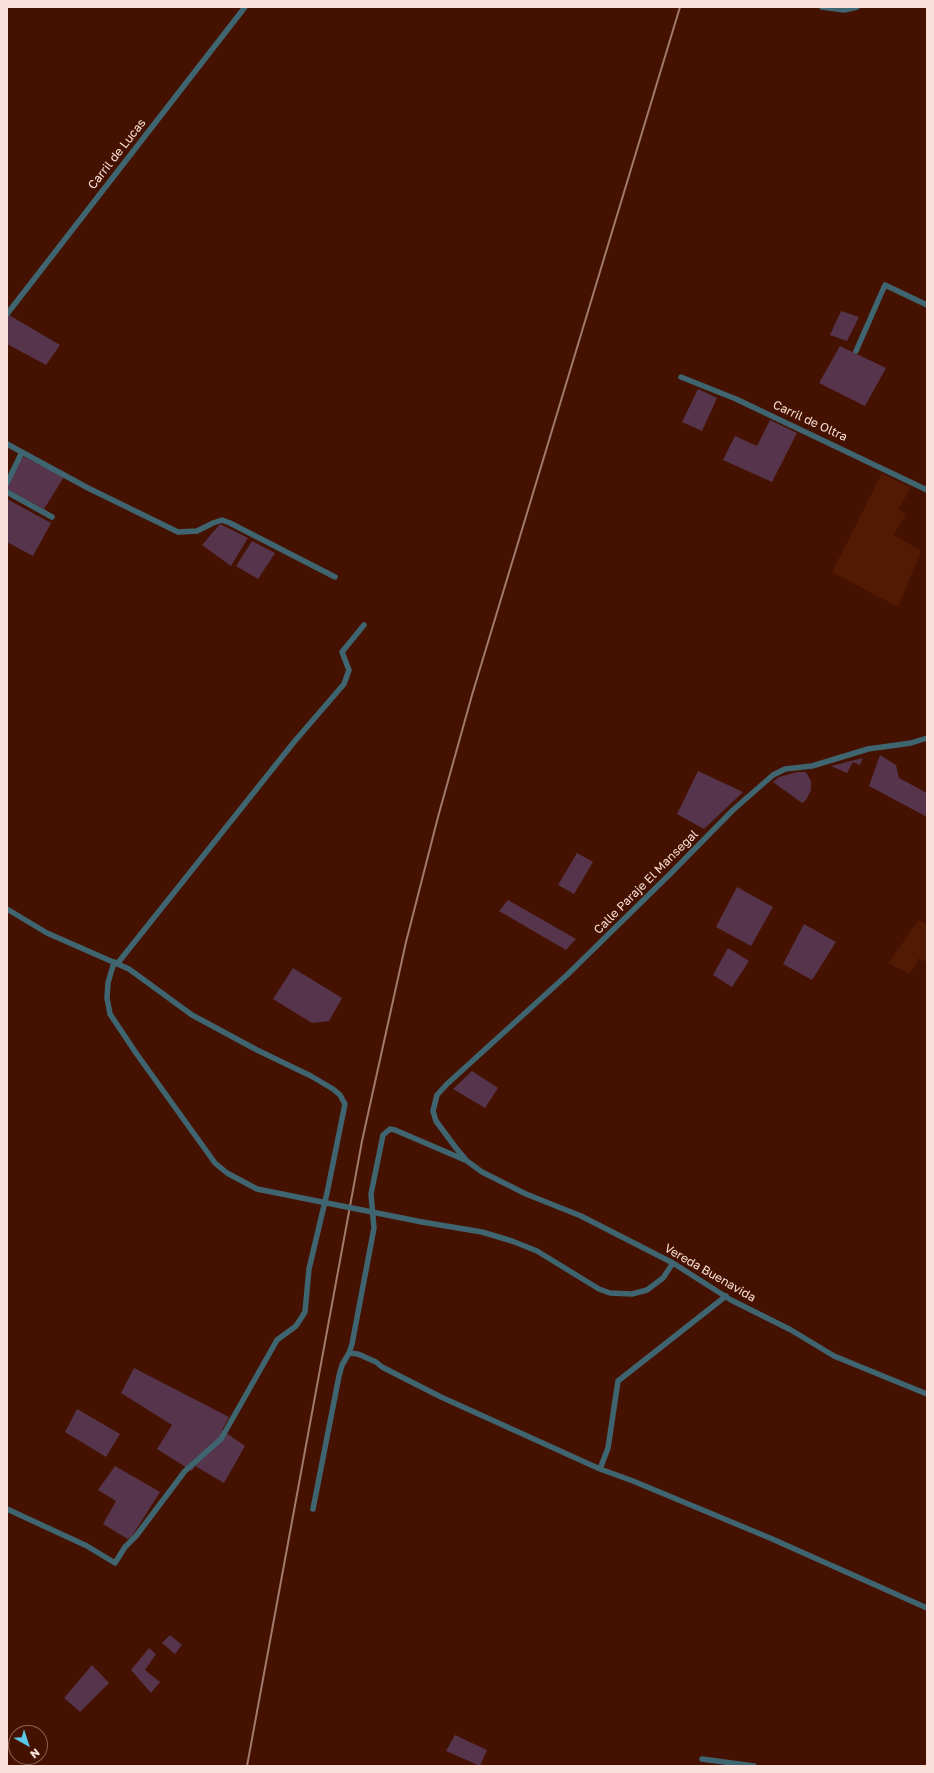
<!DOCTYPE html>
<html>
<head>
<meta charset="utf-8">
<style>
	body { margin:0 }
	#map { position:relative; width:934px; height:1773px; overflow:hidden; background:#451201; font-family:"Golos Text",sans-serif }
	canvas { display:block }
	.frame { position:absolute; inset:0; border:8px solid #fae0d8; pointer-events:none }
	.north { position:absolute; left:8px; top:1725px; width:40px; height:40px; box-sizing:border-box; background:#451201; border:1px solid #8d6457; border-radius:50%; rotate:141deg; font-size:11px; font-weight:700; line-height:16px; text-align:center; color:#fae0d8 }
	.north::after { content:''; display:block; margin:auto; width:14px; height:18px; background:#5bc8e7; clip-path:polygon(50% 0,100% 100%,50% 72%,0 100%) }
</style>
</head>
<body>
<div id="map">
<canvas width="934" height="1773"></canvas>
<div class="frame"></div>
<div class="north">N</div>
</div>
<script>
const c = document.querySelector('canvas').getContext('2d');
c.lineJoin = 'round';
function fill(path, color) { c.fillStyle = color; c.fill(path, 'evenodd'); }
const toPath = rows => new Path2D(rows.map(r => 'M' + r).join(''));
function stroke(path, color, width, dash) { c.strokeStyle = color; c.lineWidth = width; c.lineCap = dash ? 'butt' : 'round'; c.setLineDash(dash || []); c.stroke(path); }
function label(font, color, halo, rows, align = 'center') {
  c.font = font + ' "Golos Text",sans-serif'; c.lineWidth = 3.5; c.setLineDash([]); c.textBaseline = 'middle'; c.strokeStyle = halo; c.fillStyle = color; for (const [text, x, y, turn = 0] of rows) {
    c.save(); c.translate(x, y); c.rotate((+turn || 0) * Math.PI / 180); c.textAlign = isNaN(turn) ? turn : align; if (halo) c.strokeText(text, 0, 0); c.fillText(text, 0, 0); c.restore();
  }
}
const built = toPath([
	[882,473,911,488,899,508,906,514,894,535,921,551,898,607,832,572],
	[919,920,927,925,927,963,919,958,910,974,888,963]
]);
const green = toPath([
	[841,311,859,317,847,341,830,335],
	[9,315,60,345,46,365,7,344,7,317],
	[840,346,886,368,865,406,819,383],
	[698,389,717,398,702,431,682,422],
	[770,420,797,433,772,482,723,460,735,436,757,446],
	[22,456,64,477,44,509,7,489,7,486],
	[7,499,51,523,33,556,7,542],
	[220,524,248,538,231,566,202,545],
	[252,541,275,553,258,579,236,566],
	[880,755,896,765,899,778,927,793,927,817,869,786],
	[863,758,860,765,853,762,847,773,831,766],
	[698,771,743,792,704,829,677,814],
	[797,772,806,772,811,781,811,790,806,800,802,803,773,782,779,777],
	[577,853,593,862,574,894,558,885],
	[737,887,773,907,751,946,716,927],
	[508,900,576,939,566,950,499,911],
	[804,924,836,942,812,980,783,964],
	[728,948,749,961,732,987,713,975],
	[293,968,342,998,329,1021,312,1023,273,999],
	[472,1071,498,1088,485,1108,453,1089],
	[134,1368,229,1417,222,1430,245,1446,224,1483,195,1466,192,1471,157,1449,172,1425,121,1393],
	[77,1409,120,1434,106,1457,65,1432],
	[115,1466,160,1492,132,1536,128,1539,103,1524,116,1501,98,1490],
	[170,1635,182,1645,175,1654,162,1643],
	[149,1648,156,1654,145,1670,160,1682,151,1693,131,1670],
	[92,1665,109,1683,80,1712,64,1698],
	[455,1735,487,1750,480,1766,446,1751]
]);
const street = toPath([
	[822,7,844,10,857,7],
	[7,314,245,7],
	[856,351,885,285,927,305],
	[681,377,736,399,927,490],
	[7,444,88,488,178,532,197,531,213,523,222,520,230,523,335,577],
	[7,483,22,452],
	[7,492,52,517],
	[927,738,911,743,868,749,812,766,785,769,773,775,733,810,671,873,567,975,447,1084,437,1095,433,1111,436,1121,456,1148,467,1161,482,1172,526,1194,581,1216,673,1263,731,1300,791,1330,834,1356,927,1394],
	[7,909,47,933,129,969,192,1015,257,1050,311,1076,333,1089,340,1095,345,1104,327,1193,309,1269,305,1312,296,1326,277,1340,221,1439,185,1471,136,1536,125,1547,115,1563,87,1546,7,1509],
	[114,962,108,983,107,998,110,1014,136,1053,215,1163,227,1173,257,1189,277,1193],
	[117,964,294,742,344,684,349,670,342,652,364,625],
	[422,1222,482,1232,512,1241,537,1251,599,1289,610,1293,632,1294,647,1290,663,1278,673,1263],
	[726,1296,618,1381,608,1448,600,1469,633,1481,770,1538,927,1608],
	[349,1353,352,1344,374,1228,371,1194,383,1135,390,1129,395,1130,465,1160],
	[313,1509,339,1376,342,1365,349,1353,358,1354,376,1362,382,1367,441,1397,600,1469],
	[702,1759,754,1766]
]);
const rail = toPath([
	[247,1766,362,1141,406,942,438,817,472,695,680,7]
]);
const streetBridge = toPath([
	[277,1193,422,1222]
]);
const streetNames = [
	["Carril de Lucas",117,154,-52],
	["Carril de Oltra",810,421,25],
	["Calle Paraje El Mansegal",646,882,-45],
	["Vereda Buenavida",710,1273,30]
];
fill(built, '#521903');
fill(green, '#56344b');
stroke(street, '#3f6570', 5.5);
stroke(rail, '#a17a6e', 2);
stroke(streetBridge, '#3f6570', 5.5);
label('12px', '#fae0d8', '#451201', streetNames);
</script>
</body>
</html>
